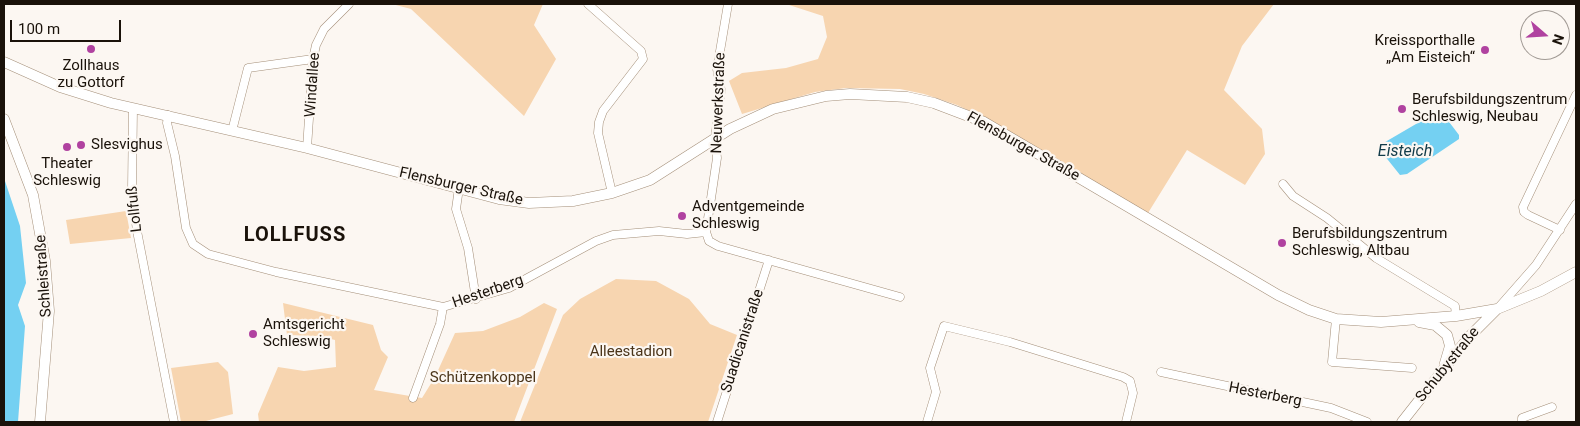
<!DOCTYPE html>
<html>
<head>
<meta charset="utf-8">
<style>
	body { margin:0 }
	#map { position:relative; width:1580px; height:426px; overflow:hidden; background:#fcf7f2; font-family:Roboto,sans-serif }
	canvas { display:block }
	.frame { position:absolute; inset:0; border:5px solid #1a120a; pointer-events:none }
	.north { position:absolute; left:1520px; top:10px; width:50px; height:50px; box-sizing:border-box; background:#fcf7f2; border:1px solid #a29b95; border-radius:50%; rotate:109deg; font-size:14px; font-weight:700; line-height:20px; text-align:center; color:#1a120a }
	.north::after { content:''; display:block; margin:auto; width:18px; height:22px; background:#b042a0; clip-path:polygon(50% 0,100% 100%,50% 72%,0 100%) }
	.scale { position:absolute; left:10px; top:20px; width:111px; height:22px; box-sizing:border-box; border:2px solid #1a120a; border-top:0; padding-left:6px; font-size:15px; line-height:18px; white-space:nowrap; color:#1a120a; -webkit-text-stroke:4px #fcf7f2; paint-order:stroke }
</style>
</head>
<body>
<div id="map">
<canvas width="1580" height="426"></canvas>
<div class="frame"></div>
<div class="north">N</div>
<div class="scale">100 m</div>
</div>
<script>
const c = document.querySelector('canvas').getContext('2d');
c.lineJoin = 'round';
function fill(path, color) { c.fillStyle = color; c.fill(path, 'evenodd'); }
const toPath = rows => new Path2D(rows.map(r => 'M' + r).join(''));
function stroke(path, color, width, dash) { c.strokeStyle = color; c.lineWidth = width; c.lineCap = dash ? 'butt' : 'round'; c.setLineDash(dash || []); c.stroke(path); }
function label(font, color, halo, rows, align = 'center') {
  c.font = font + ' Roboto,sans-serif'; c.lineWidth = 4.5; c.setLineDash([]); c.textBaseline = 'middle'; c.strokeStyle = halo; c.fillStyle = color; for (const [text, x, y, turn = 0] of rows) {
    c.save(); c.translate(x, y); c.rotate((+turn || 0) * Math.PI / 180); c.textAlign = isNaN(turn) ? turn : align; if (halo) c.strokeText(text, 0, 0); c.fillText(text, 0, 0); c.restore();
  }
}
const green = toPath([
	[392,4,543,4,534,25,556,59,524,116,411,9],
	[786,4,1274,4,1242,46,1224,90,1262,129,1265,154,1245,185,1187,150,1148,213,997,124,957,105,924,94,900,89,846,88,815,92,742,114,729,81,742,73,786,68,818,59,827,37,823,16],
	[126,211,131,238,70,244,66,220],
	[616,279,656,281,689,299,710,324,737,335,708,422,520,422,563,315,580,299],
	[283,303,373,325,381,350,388,357,374,390,422,398,435,377,455,333,483,331,520,317,544,303,557,309,514,422,259,422,258,414,278,367,304,371,336,367,335,340,318,336,287,335],
	[218,362,228,372,233,414,202,422,181,422,171,368]
]);
const water = toPath([
	[1440,110,1459,135,1459,139,1407,174,1400,175,1380,150,1380,145],
	[4,178,20,226,26,283,18,305,25,326,18,422,4,422]
]);
const minor = toPath([
	[588,4,641,51,643,59,603,111,599,122,598,133,612,193],
	[728,4,717,69,721,90,715,139,717,158,706,232,709,241,718,246,900,297],
	[133,108,132,190,137,231,174,422],
	[168,115,167,123,175,156,186,228,193,244,208,254,276,272,443,307,509,288,596,241,613,235,659,231,687,234,706,232],
	[232,131,248,68,313,59],
	[307,148,313,59,316,45,324,29,349,4],
	[1283,184,1293,196,1327,218,1376,258,1455,306,1456,316],
	[459,188,456,209,468,248,476,299],
	[1560,230,1528,215,1524,212,1523,207,1576,95],
	[1500,306,1536,265,1576,204],
	[1336,319,1332,362,1412,368],
	[1161,372,1331,408,1367,422],
	[413,398,440,324,443,307],
	[717,422,769,260],
	[927,422,936,392,930,368,944,326,1010,342,1123,377,1130,381,1133,393,1126,422],
	[1522,422,1522,418,1552,407]
]);
const tertiary = toPath([
	[4,62,60,87,111,103,307,148,499,199,529,203,573,201,612,193,650,180,730,129,773,109,826,96,850,94,907,97,934,103,984,122,1278,295,1309,310,1336,319,1381,322,1456,316,1497,309,1541,291,1576,272],
	[4,119,33,195,45,261,49,311,40,422],
	[1419,322,1435,325,1447,335,1450,346,1445,363],
	[1402,422,1469,337,1497,309]
]);
const markers = [
	[91,49,5,"#b042a0"],
	[1485,50,5,"#b042a0"],
	[1402,109,5,"#b042a0"],
	[81,145,5,"#b042a0"],
	[67,147,5,"#b042a0"],
	[682,216,5,"#b042a0"],
	[1282,243,5,"#b042a0"],
	[253,334,5,"#b042a0"]
];
const poiNames = [
	["Kreissporthalle",1475,41,"right"],
	["„Am Eisteich“",1475,58,"right"],
	["Zollhaus",91,66,"center"],
	["zu Gottorf",91,83,"center"],
	["Berufsbildungszentrum",1412,100],
	["Schleswig, Neubau",1412,117],
	["Slesvighus",91,145],
	["Theater",67,164,"center"],
	["Schleswig",67,181,"center"],
	["Adventgemeinde",692,207],
	["Schleswig",692,224],
	["Berufsbildungszentrum",1292,234],
	["Schleswig, Altbau",1292,251],
	["Amtsgericht",263,325],
	["Schleswig",263,342]
];
const streetNames = [
	["Windallee",313,85,-86],
	["Neuwerkstraße",719,103,-88],
	["Flensburger Straße",1023,147,29],
	["Flensburger Straße",461,187,13],
	["Lollfuß",135,209,-96],
	["Schleistraße",44,276,-94],
	["Hesterberg",488,292,-19],
	["Suadicanistraße",743,341,-72],
	["Schubystraße",1448,365,-51],
	["Hesterberg",1265,395,11]
];
const parkNames = [
	["Alleestadion",631,352],
	["Schützenkoppel",483,378]
];
const waterNames = [
	["Eisteich",1405,152]
];
const districtNames = [
	["LOLLFUSS",295,236]
];
fill(green, '#f7d5b0');
fill(water, '#74d0f2');
stroke(minor, '#a48f79', 9);
stroke(tertiary, '#a48f79', 11);
stroke(minor, '#fff', 8);
stroke(tertiary, '#fff', 10);
for (const [x, y, r, color] of markers) { const dot = new Path2D(); dot.arc(x, y, r, 0, 2 * Math.PI); c.fillStyle = color; c.fill(dot); stroke(dot, '#fcf7f2', 2); }
label('15px', '#1a120a', '#fcf7f2', poiNames, 'left');
label('15px', '#1a120a', '#fcf7f2', streetNames);
label('15px', '#4b351a', '#fcf7f2', parkNames);
label('italic 16px', '#113b49', '#fcf7f2', waterNames);
c.letterSpacing = '1px';
label('bold 20px', '#1a120a', '#fcf7f2', districtNames);
c.letterSpacing = '0px';
</script>
</body>
</html>
